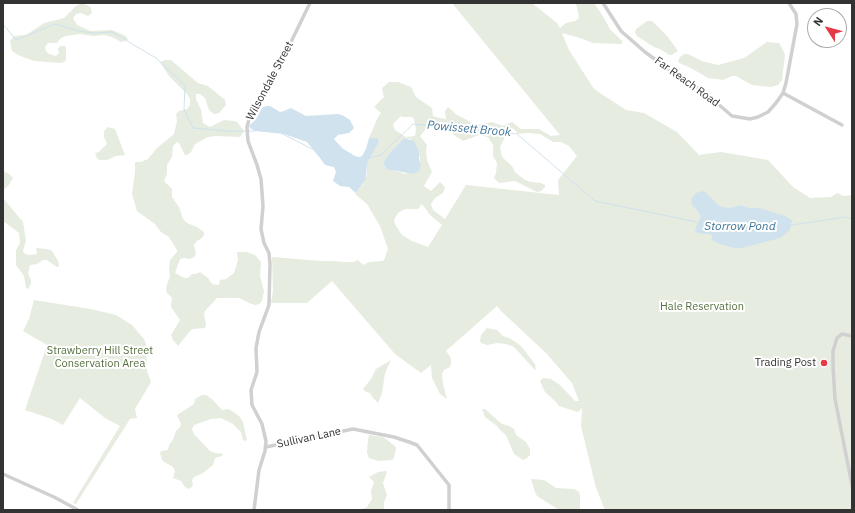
<!DOCTYPE html>
<html>
<head>
<meta charset="utf-8">
<style>
	body { margin:0 }
	#map { position:relative; width:855px; height:513px; overflow:hidden; background:#fff; font-family:"IBM Plex Sans",sans-serif }
	canvas { display:block }
	.frame { position:absolute; inset:0; border:4px solid #333; pointer-events:none }
	.north { position:absolute; left:807px; top:8px; width:40px; height:40px; box-sizing:border-box; background:#fff; border:1px solid #adadad; border-radius:50%; rotate:306deg; font-size:11px; font-weight:700; line-height:16px; text-align:center; color:#333 }
	.north::after { content:''; display:block; margin:auto; width:14px; height:18px; background:#e63946; clip-path:polygon(50% 0,100% 100%,50% 72%,0 100%) }
</style>
</head>
<body>
<div id="map">
<canvas width="855" height="513"></canvas>
<div class="frame"></div>
<div class="north">N</div>
</div>
<script>
const c = document.querySelector('canvas').getContext('2d');
c.lineJoin = 'round';
function fill(path, color) { c.fillStyle = color; c.fill(path, 'evenodd'); }
const toPath = rows => new Path2D(rows.map(r => 'M' + r).join(''));
function stroke(path, color, width, dash) { c.strokeStyle = color; c.lineWidth = width; c.lineCap = dash ? 'butt' : 'round'; c.setLineDash(dash || []); c.stroke(path); }
function label(font, color, halo, rows, align = 'center') {
  c.font = font + ' "IBM Plex Sans",sans-serif'; c.lineWidth = 4; c.setLineDash([]); c.textBaseline = 'middle'; c.strokeStyle = halo; c.fillStyle = color; for (const [text, x, y, turn = 0] of rows) {
    c.save(); c.translate(x, y); c.rotate((+turn || 0) * Math.PI / 180); c.textAlign = isNaN(turn) ? turn : align; if (halo) c.strokeText(text, 0, 0); c.fillText(text, 0, 0); c.restore();
  }
}
const green = toPath([
	[82,3,89,6,91,8,92,13,88,16,81,13,76,14,73,18,77,25,91,31,112,30,126,36,128,40,121,42,112,37,104,35,93,36,80,34,66,36,61,38,57,43,48,43,45,47,46,51,49,54,56,56,59,53,58,49,60,46,65,46,66,49,66,59,65,61,61,63,34,61,18,55,12,51,10,41,14,36,26,35,44,23,64,18,76,6],
	[452,3,532,3,557,23,560,28,566,23,575,21,579,18,577,7,575,3,594,3,601,13,610,29,622,41,622,44,593,43,580,38,562,33,569,50,594,89,626,110,644,113,677,132,699,155,721,152,768,160,793,187,810,198,831,197,837,193,844,196,852,195,852,510,605,510,596,488,581,426,582,408,578,412,559,406,556,402,545,392,540,381,543,378,551,379,560,385,575,401,579,401,572,383,546,353,501,311,497,306,446,351,451,358,451,362,450,367,444,370,442,374,443,384,447,399,440,394,432,378,431,365,421,373,395,354,332,281,307,303,271,303,273,291,272,257,321,261,333,261,344,262,354,262,358,260,363,265,369,262,383,261,384,260,388,249,380,226,367,204,355,194,363,184,367,176,367,164,379,142,378,138,369,138,378,117,381,113,374,107,384,97,382,88,389,82,398,82,411,87,416,97,432,108,433,116,439,118,446,119,445,111,448,107,457,115,477,125,492,122,503,126,512,122,521,129,539,129,551,136,560,135],
	[401,116,402,117,412,117,414,119,416,129,415,136,406,137,395,130,393,124],
	[433,121,463,141,479,135,488,137,493,145,493,156,497,163,496,173,494,178,499,183,515,181,537,192,541,191,545,187,545,185,541,183,531,182,525,180,515,172,512,166,502,157,500,147,509,129,514,129,518,134,527,133,540,134,553,142,561,142,569,146,577,156,558,180,559,195,466,185,445,219,433,210,431,204,435,198,443,193,445,187,440,182,431,191,424,186,432,172,427,160,426,149,427,145,420,136],
	[404,138,411,139,420,157,419,162,406,174,385,168,383,163,387,156],
	[422,204,430,215,442,225,428,247,412,241,402,235,396,226,394,221,395,218,398,213,405,209,418,209],
	[647,21,652,21,668,37,678,51,672,55,669,55,660,49,654,47,637,36,635,32,636,29],
	[767,42,779,43,783,50,785,55,782,80,778,85,771,87,752,85,736,76,732,76,723,80,708,78,691,68,679,63,678,61,680,57,684,54,688,54,702,61,718,65,744,58],
	[165,60,171,60,198,83,208,86,225,100,226,105,219,113,214,114,209,110,205,98,200,94,196,94,196,99,201,110,203,123,210,127,224,120,234,121,237,122,244,131,240,137,216,136,208,137,195,144,191,152,187,155,185,155,179,143,177,142,173,146,172,157,167,165,167,174,164,181,172,189,172,197,179,207,183,219,187,223,197,227,204,232,204,235,202,238,197,241,194,245,196,254,194,257,190,259,184,258,180,259,175,273,184,278,188,278,192,274,196,274,200,272,208,278,212,284,218,285,219,284,220,280,226,279,234,273,238,260,237,252,246,252,255,255,261,262,260,276,264,291,262,301,259,304,255,305,249,303,239,298,217,298,205,311,204,314,206,324,205,328,193,329,190,331,178,346,173,340,171,335,180,320,171,307,172,298,167,293,166,288,170,276,169,270,170,260,177,252,177,250,169,237,161,232,155,224,137,211,132,194,135,172,135,162,141,162,148,159,157,148,174,134,177,121,176,114,179,111,187,109,190,105,190,99,187,94,169,76,160,62],
	[108,127,115,129,125,155,116,156,107,160,99,160,97,158,95,153,99,152,107,144,104,137,104,131],
	[3,171,9,174,13,178,8,186,3,190],
	[3,198,23,222,26,241,23,251,25,254,29,255,37,254,36,248,47,249,52,251,58,261,59,266,57,267,47,260,43,260,37,264,30,265,28,273,31,280,31,283,28,289,26,288,24,276,16,265,16,250,20,243,19,233,6,223,3,223],
	[34,300,91,309,116,315,132,325,144,339,146,344,147,371,151,382,135,409,137,418,130,419,76,504,73,503,120,426,105,418,80,398,63,425,52,419,25,410,47,345,23,331,29,319],
	[487,328,497,330,503,336,511,339,521,346,535,364,536,370,534,369,514,347,506,344,497,343,487,345,481,343,480,341,481,335],
	[391,360,385,373,382,393,378,403,373,398,370,393,366,392,363,389,371,379,376,369],
	[202,395,206,395,212,399,222,410,229,409,239,416,243,422,247,440,245,441,243,440,241,432,233,424,221,418,211,419,194,425,192,429,194,434,210,451,215,453,223,454,222,456,215,458,213,465,203,473,194,477,192,480,193,486,189,489,185,487,181,481,173,478,175,471,173,467,166,463,162,460,160,453,161,451,168,450,169,445,173,440,176,431,180,427,181,424,177,415,194,404,195,399],
	[482,409,485,409,502,424,509,426,514,429,516,435,526,442,530,449,530,455,527,458,523,460,514,454,506,435,500,430,497,426,485,417],
	[369,435,383,437,395,446,396,448,394,458,392,460,378,461,369,458,367,453,368,440],
	[386,471,387,472,383,483,387,495,384,502,384,510,360,510,367,507,372,499,371,491,374,482,369,477,378,472],
	[531,479,544,480,556,488,574,489,579,492,580,496,580,510,559,510,537,496,535,492]
]);
const water = toPath([
	[266,106,270,106,280,112,284,111,291,108,306,116,338,114,342,115,350,120,354,128,349,133,338,135,334,139,342,148,355,156,359,157,362,156,366,149,369,138,378,138,379,142,367,164,366,179,356,193,349,187,340,186,333,181,336,172,334,167,325,165,320,158,307,142,284,134,255,131,250,128,249,126,256,119,262,108],
	[404,138,414,141,419,151,419,162,421,165,419,171,413,174,386,169,383,163,387,156],
	[703,191,706,193,718,205,722,207,731,208,741,205,749,208,759,208,785,216,792,220,790,230,780,238,742,248,734,248,720,244,712,240,712,236,710,234,703,234,696,232,695,230,701,216,697,210,692,205,691,199,696,193]
]);
const stream = toPath([
	[3,24,16,40,55,24,79,31,92,33,112,32,156,58,185,86,184,109,193,128,228,131,255,131],
	[281,133,314,150],
	[369,158,381,155,413,124,517,134,595,201,697,222],
	[792,225,846,217,852,219]
]);
const minor = toPath([
	[603,3,621,31,645,52,667,68,704,92,732,116,750,119,758,117,768,112,776,103,783,93,786,83,797,24,796,14,789,3],
	[783,93,842,125],
	[852,336,842,334,837,338,833,351,833,367,835,399,852,485],
	[266,447,353,429,394,437,409,442,417,445,449,485,449,510],
	[3,474,54,497,78,510],
	[254,510,259,470,265,451,266,441,262,424,252,405,251,390,257,372,256,348,259,332,269,305,270,264,269,253,264,243,261,229,263,206,261,179,257,165,248,141,247,127,251,112,290,44,310,3]
]);
const markers = [
	[824,363,4,"#e63946"]
];
const streetNames = [
	["Wilsondale Street",270,81,-62],
	["Far Reach Road",687,82,36],
	["Sullivan Lane",309,438,-12]
];
const parkNames = [
	["Hale Reservation",702,307],
	["Strawberry Hill Street",100,351],
	["Conservation Area",100,364]
];
const poiNames = [
	["Trading Post",816,363]
];
const waterNames = [
	["Powissett Brook",469,129,5],
	["Storrow Pond",740,227]
];
fill(green, '#e6ecdf');
fill(water, '#cfe2ee');
stroke(stream, '#cfe2ee', 1);
stroke(minor, '#d0d0d0', 3.5);
for (const [x, y, r, color] of markers) { const dot = new Path2D(); dot.arc(x, y, r, 0, 2 * Math.PI); c.fillStyle = color; c.fill(dot); stroke(dot, '#fff', 1.5); }
label('11px', '#333', '#fff', streetNames);
label('11px', '#56703f', '#fff', parkNames);
label('11px', '#333', '#fff', poiNames, 'right');
label('italic 12px', '#3f7597', '#fff', waterNames);
</script>
</body>
</html>
